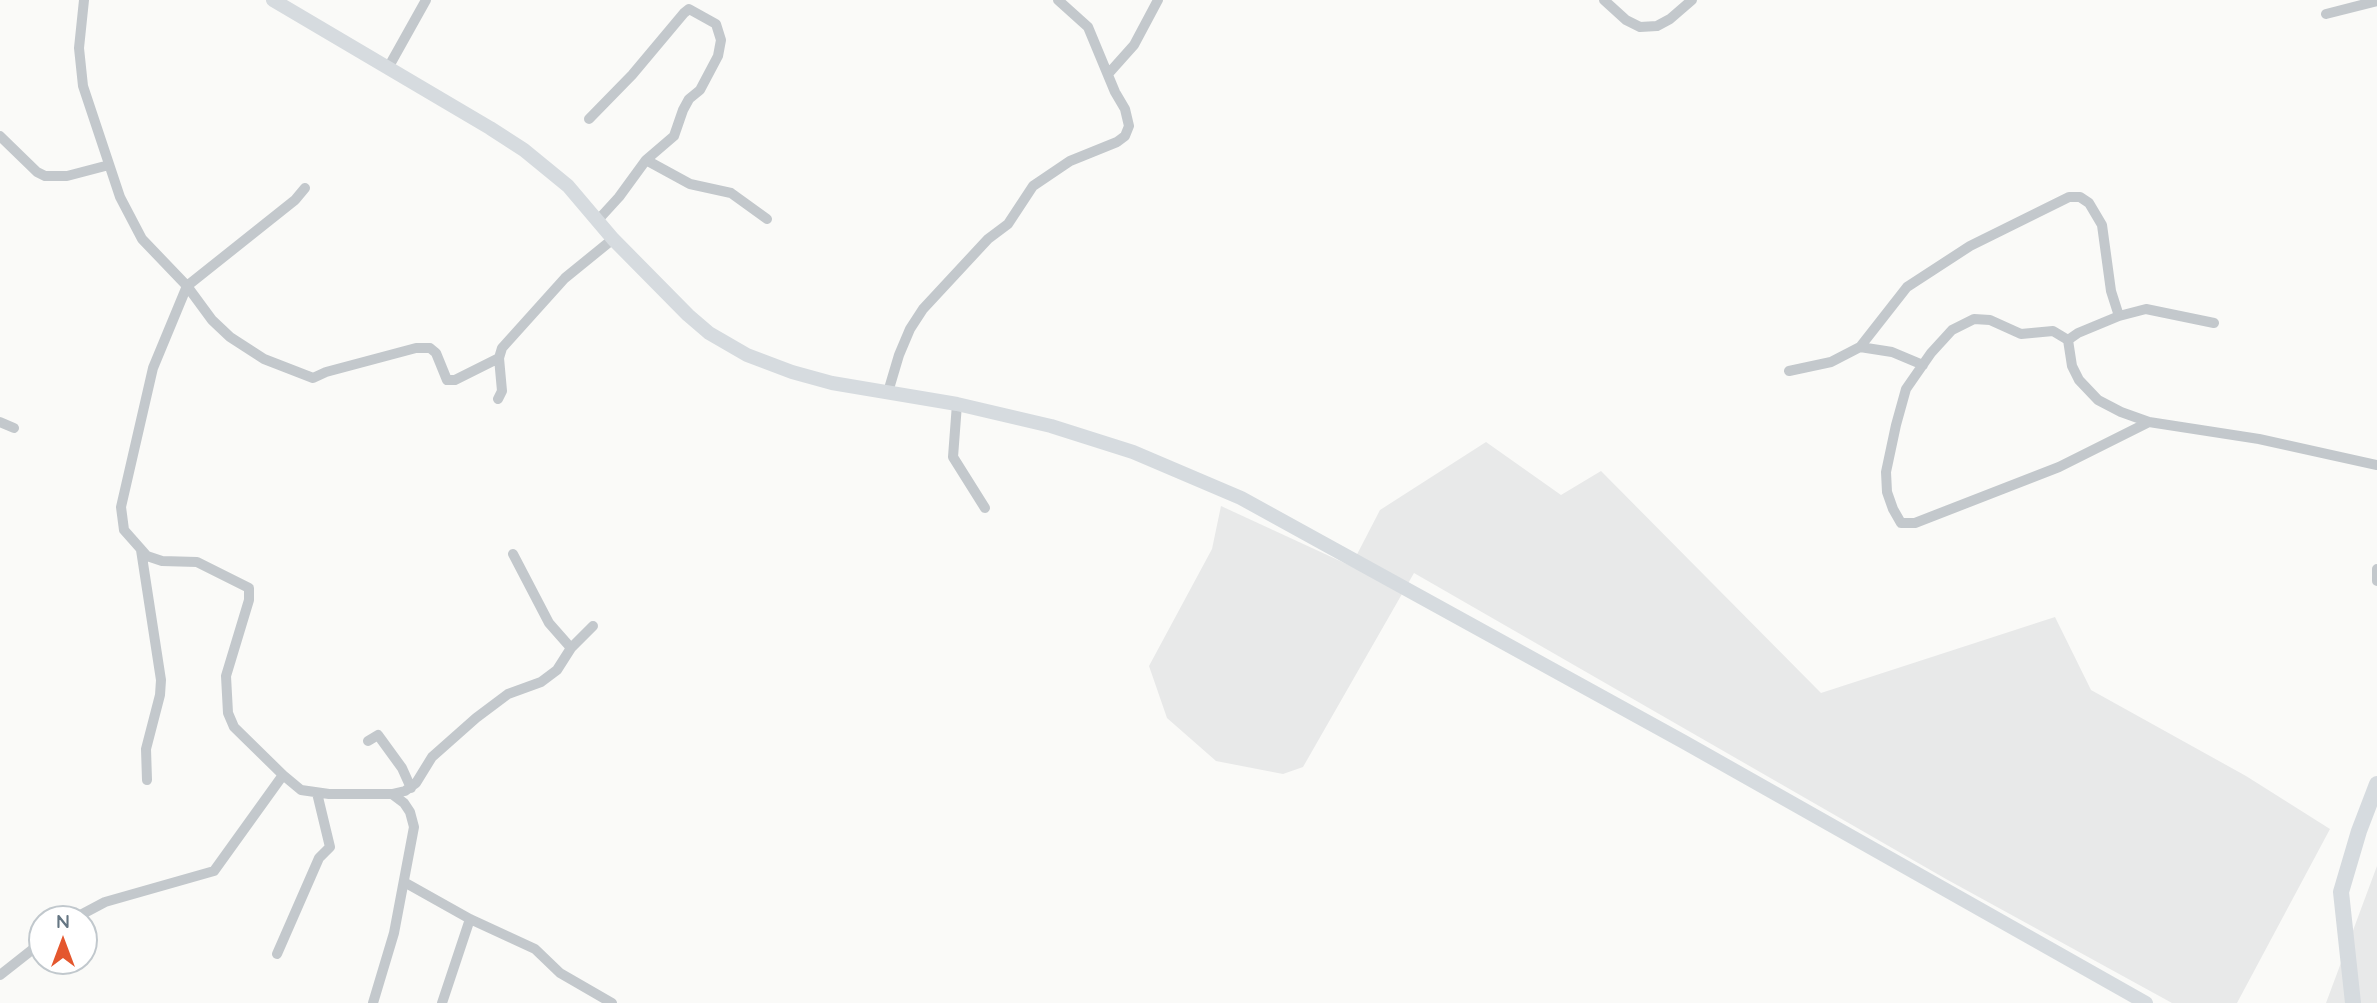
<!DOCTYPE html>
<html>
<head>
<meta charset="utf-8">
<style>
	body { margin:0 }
	#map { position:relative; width:2377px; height:1003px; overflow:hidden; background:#fafaf8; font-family:Quicksand,sans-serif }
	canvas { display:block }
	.north { position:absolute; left:28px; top:905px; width:70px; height:70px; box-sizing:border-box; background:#fff; border:2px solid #c1c8cd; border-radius:50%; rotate:0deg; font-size:19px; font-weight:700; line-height:28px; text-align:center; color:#657683 }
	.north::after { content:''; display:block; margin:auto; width:24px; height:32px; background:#e4572e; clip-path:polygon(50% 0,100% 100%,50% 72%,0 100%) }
</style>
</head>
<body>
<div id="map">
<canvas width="2377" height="1003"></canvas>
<div class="north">N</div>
</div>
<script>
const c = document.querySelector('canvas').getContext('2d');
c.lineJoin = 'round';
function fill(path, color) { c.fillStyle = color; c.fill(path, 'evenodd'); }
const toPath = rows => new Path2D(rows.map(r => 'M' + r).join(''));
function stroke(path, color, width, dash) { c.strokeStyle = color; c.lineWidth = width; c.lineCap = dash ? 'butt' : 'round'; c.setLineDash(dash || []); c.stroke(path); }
const built = toPath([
	[1486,442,1561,495,1601,471,1821,693,2055,617,2091,690,2246,776,2330,829,2237,1003,2172,1003,1946,879,1414,573,1303,767,1283,774,1216,761,1167,718,1149,666,1212,549,1221,506,1351,566,1380,510],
	[2377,866,2377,1003,2326,1003]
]);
const minor = toPath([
	[84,0,79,48,83,86,120,197,142,239,187,286,212,320,230,337,264,359,313,378,326,372,416,348,430,348,436,353,447,380,455,380,499,358],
	[1604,0,1626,20,1640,27,1657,26,1670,19,1692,0],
	[2326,14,2377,1],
	[388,68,426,0],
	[1109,73,1134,45,1158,0],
	[589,119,632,75,684,13,689,9,716,24,721,40,718,56,700,90,689,99,683,110,674,136,646,160,619,197,598,220],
	[0,136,37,172,45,176,67,176,109,165],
	[646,160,690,184,731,193,767,219],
	[305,188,295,200,187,286,153,368,121,507,124,530,147,556,162,561,197,562,249,588,249,600,226,676,228,713,234,727,283,775,301,790,329,794,392,794,405,791,416,783,432,757,476,718,508,694,541,682,557,670,571,648,593,626],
	[2068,340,2072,366,2079,380,2098,400,2121,412,2149,422,2259,439,2377,465],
	[1860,347,1892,352,1923,365],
	[1789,371,1831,362,1860,347,1907,287,1970,246,2069,197,2080,197,2089,203,2102,225,2111,291,2119,316],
	[888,392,899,355,910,329,923,309,988,239,1008,224,1033,186,1070,161,1117,142,1125,136,1129,126,1125,109,1115,92,1088,27,1058,0],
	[498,399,502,391,499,358,502,348,565,278,613,239],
	[957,404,953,457,985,508],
	[0,422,14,428],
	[2149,422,2059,467,1915,523,1901,523,1893,509,1887,492,1886,472,1896,425,1906,389,1931,353,1952,330,1974,319,1990,320,2021,334,2053,331,2068,340,2078,333,2119,316,2146,309,2214,323],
	[141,550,161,680,160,695,146,749,147,780],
	[513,554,549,623,571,648],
	[2377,569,2377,581],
	[368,741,378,735,402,768,411,788],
	[404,882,470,919,535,949,560,973,612,1003],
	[73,919,105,902,214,871,283,775],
	[277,954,319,858,330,847,317,793],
	[0,975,42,942],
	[373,1003,394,933,414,827,410,812,404,803,392,794],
	[442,1003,470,919]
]);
const secondary = toPath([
	[273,0,490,128,524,150,568,186,613,239,688,315,709,333,747,355,792,372,832,383,957,404,1051,426,1133,452,1241,498,1684,742,2146,1003]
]);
const primary = toPath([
	[2353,1003,2341,892,2359,831,2377,784]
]);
fill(built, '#e8e9e9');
stroke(minor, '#c3c8cc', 10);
stroke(secondary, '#d6dbdf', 14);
stroke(primary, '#d6dbdf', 16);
</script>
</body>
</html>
